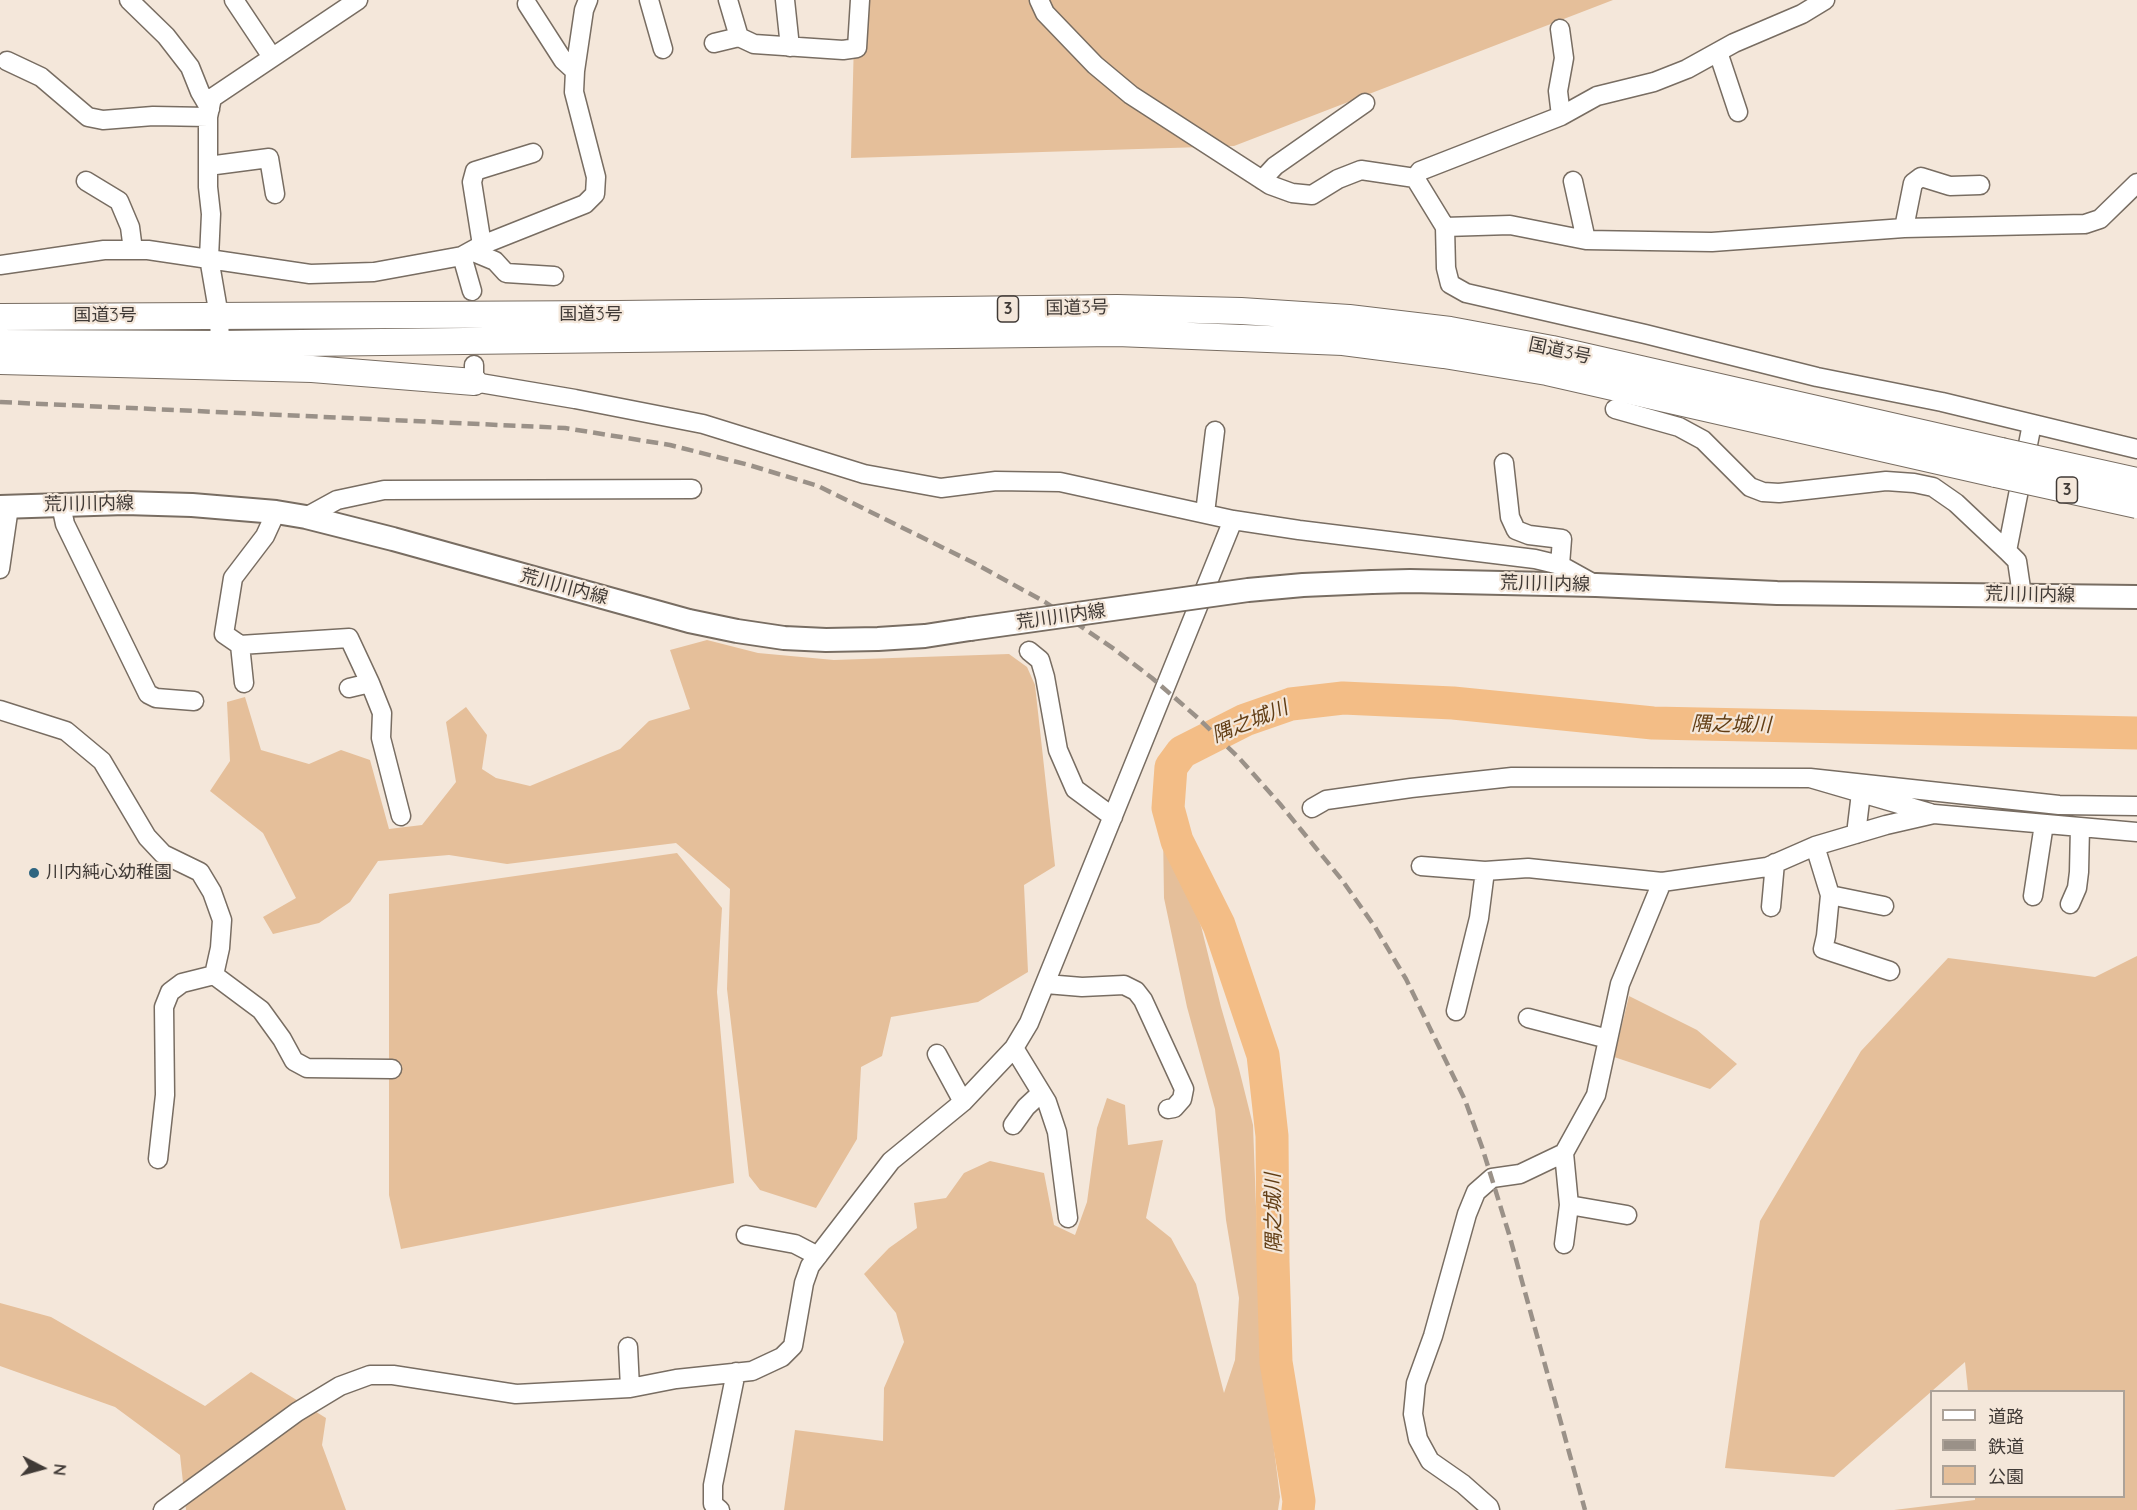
<!DOCTYPE html>
<html>
<head>
<meta charset="utf-8">
<style>
	body { margin:0 }
	#map { position:relative; width:2137px; height:1510px; overflow:hidden; background:#f4e7da; font-family:Quicksand,"Noto Sans JP",sans-serif }
	canvas { display:block }
	.legend { position:absolute; left:1930px; top:1390px; width:195px; height:108px; box-sizing:border-box; background:#f4e7da; border:2px solid #aca298; margin:0; padding:8px 10px; list-style:none; font-size:18px; color:#403a36 }
	.legend li { display:flex; align-items:center; gap:12px; height:30px }
	.legend b { width:30px; border:2px solid #aca298 }
	.north { position:absolute; left:12px; top:1438px; width:60px; height:60px; -webkit-text-stroke:4px #f4e7da; paint-order:stroke; rotate:96deg; font-size:16px; font-weight:700; line-height:24px; text-align:center; color:#403a36 }
	.north::after { content:''; display:block; margin:auto; width:21px; height:27px; background:#403a36; clip-path:polygon(50% 0,100% 100%,50% 72%,0 100%) }
</style>
</head>
<body>
<div id="map">
<canvas width="2137" height="1510"></canvas>
<ul class="legend">
<li><b style="height:8px;background:#fff"></b>道路</li>
<li><b style="height:8px;background:#9a9188"></b>鉄道</li>
<li><b style="height:16px;background:#e5bf9a"></b>公園</li>
</ul>
<div class="north">N</div>
</div>
<script>
const c = document.querySelector('canvas').getContext('2d');
c.lineJoin = 'round';
function fill(path, color) { c.fillStyle = color; c.fill(path, 'evenodd'); }
const toPath = rows => new Path2D(rows.map(r => 'M' + r).join(''));
function stroke(path, color, width, dash) { c.strokeStyle = color; c.lineWidth = width; c.lineCap = dash ? 'butt' : 'round'; c.setLineDash(dash || []); c.stroke(path); }
function label(font, color, halo, rows, align = 'center') {
  c.font = font + ' Quicksand,"Noto Sans JP",sans-serif'; c.lineWidth = 4.5; c.setLineDash([]); c.textBaseline = 'middle'; c.strokeStyle = halo; c.fillStyle = color; for (const [text, x, y, turn = 0] of rows) {
    c.save(); c.translate(x, y); c.rotate((+turn || 0) * Math.PI / 180); c.textAlign = isNaN(turn) ? turn : align; if (halo) c.strokeText(text, 0, 0); c.fillText(text, 0, 0); c.restore();
  }
}
const green = toPath([
	[855,0,1613,0,1234,146,851,158],
	[707,640,758,653,834,660,1009,654,1027,667,1035,685,1055,866,1024,885,1028,972,978,1002,891,1017,882,1056,861,1067,857,1139,816,1208,760,1190,749,1176,727,989,730,889,676,843,507,864,449,855,378,861,350,902,319,923,273,934,263,917,296,898,263,833,210,791,230,761,227,702,245,697,261,750,309,764,341,750,370,760,389,829,422,825,456,782,446,722,466,707,487,735,482,769,496,778,530,786,620,749,649,721,690,709,670,650],
	[1163,831,1201,926,1221,1007,1239,1069,1253,1125,1259,1288,1269,1409,1280,1497,1278,1510,784,1510,795,1430,883,1441,884,1388,904,1342,896,1313,864,1274,889,1248,917,1228,914,1203,946,1198,964,1173,990,1161,1044,1173,1054,1225,1075,1235,1087,1202,1097,1128,1107,1098,1125,1105,1128,1145,1163,1140,1146,1218,1171,1238,1196,1284,1224,1393,1235,1360,1239,1298,1226,1220,1215,1109,1187,1007,1164,898],
	[677,853,722,908,717,992,734,1183,401,1249,389,1195,389,894],
	[2137,956,2137,1510,1894,1510,1975,1500,1975,1497,2124,1496,2124,1392,1968,1391,1965,1362,1834,1477,1725,1468,1760,1221,1861,1051,1948,958,2095,977],
	[1629,996,1697,1030,1737,1064,1710,1089,1614,1057],
	[0,1303,51,1317,205,1406,251,1372,326,1418,322,1445,346,1510,186,1510,180,1455,115,1407,0,1366]
]);
const river = toPath([
	[1298,1510,1299,1501,1276,1362,1273,1262,1272,1136,1263,1055,1219,925,1177,841,1168,808,1171,767,1182,752,1245,720,1291,704,1343,698,1453,703,1653,723,2137,733]
]);
const minor = toPath([
	[129,0,166,36,190,67,200,92,210,109],
	[234,0,272,57],
	[649,0,663,49],
	[728,0,739,37,754,44,843,50,857,48,860,0],
	[785,0,790,47],
	[1039,0,1045,13,1095,65,1131,95,1270,185,1292,193,1312,195,1338,179,1361,170,1415,178,1445,227,1446,268,1450,284,1466,293,1645,334,1817,377,1942,402,2137,449],
	[527,4,563,60,575,71],
	[1560,29,1564,58,1558,91,1561,116],
	[714,43,739,37],
	[1718,52,1738,112],
	[7,61,41,77,88,117,103,120,153,116,208,117],
	[208,166,269,158,275,194],
	[1415,178,1420,171,1561,116,1597,96,1654,82,1687,69,1734,43,1802,14,1825,0],
	[1262,180,1275,166,1365,103],
	[86,181,119,201,130,227,133,250],
	[1573,181,1586,240],
	[1445,227,1510,225,1586,240,1712,242,1904,228,2085,224,2100,219,2137,183],
	[1904,228,1913,183,1921,177,1950,186,1980,185],
	[482,245,472,182,475,171,533,153],
	[471,251,495,261,506,273,554,276],
	[462,256,472,291],
	[0,265,104,250,148,250,310,274,374,272,462,256,482,245,585,204,595,194,596,177,574,92,575,71,584,10,588,0],
	[220,344,219,316,209,258,211,214,208,187,208,117,212,98,358,0],
	[474,365,474,382,575,399,703,424,864,474,941,488,996,481,1060,482,1233,520,1299,530,1535,559,1560,565,1596,585],
	[1615,409,1679,427,1703,440,1750,487,1763,492,1779,493,1886,481,1914,483,1933,487,1956,503,2007,551],
	[1504,463,1510,517,1516,530,1529,535,1562,539,1560,565],
	[61,505,65,524,148,694,156,698,194,701],
	[1205,513,1215,431],
	[306,517,337,500,384,490,692,489],
	[0,569,9,507],
	[2022,595,2017,561,2007,551,2032,424],
	[240,645,349,638,370,683,349,688],
	[1029,651,1040,660,1045,677,1058,750,1075,789,1113,817],
	[244,683,240,645,224,634,233,578,265,536,276,512],
	[370,683,382,713,381,738,401,816],
	[0,710,66,731,102,761,147,837,163,854,200,872,212,892,222,920,220,948,214,975,182,983,170,992,164,1007,165,1095,158,1159],
	[1312,808,1326,800,1411,788,1512,777,1810,778],
	[1930,813,1810,778,2059,805,2137,806],
	[1856,834,1861,793],
	[1815,846,1830,895,1884,906],
	[1421,866,1485,871,1528,868,1662,882],
	[1830,895,1826,936,1823,949,1890,971],
	[2033,896,2044,824],
	[2070,904,2077,888,2079,872,2080,827],
	[1771,907,1775,863],
	[214,975,261,1010,282,1039,294,1061,307,1068,392,1069],
	[1046,984,1082,987,1124,985,1136,991,1143,1000,1184,1089,1182,1099,1174,1108,1168,1109],
	[1456,1011,1479,918,1485,871],
	[1528,1018,1608,1039],
	[1014,1048,1047,1102,1057,1132,1068,1218],
	[937,1054,963,1102],
	[1013,1125,1026,1107,1041,1093],
	[1564,1153,1569,1205,1564,1244],
	[1569,1205,1627,1215],
	[746,1235,795,1244,818,1256],
	[628,1347,630,1388],
	[163,1510,297,1412,340,1386,370,1375,393,1375,516,1394,630,1388,676,1379,752,1371,782,1357,793,1346,804,1283,810,1266,891,1161,963,1102,1014,1048,1029,1023,1233,520],
	[720,1510,713,1504,713,1485,736,1372],
	[1490,1510,1489,1507,1463,1484,1430,1461,1418,1439,1413,1414,1416,1383,1433,1336,1467,1214,1476,1192,1492,1178,1520,1174,1564,1153,1596,1095,1620,984,1662,882,1767,867,1815,846,1886,825,1934,814,2137,832]
]);
const major = toPath([
	[0,507,125,503,192,505,276,512,306,517,393,539,689,621,737,631,784,638,826,640,878,639,925,636,970,629],
	[1372,582,1410,581,1596,585,1777,593,2137,597]
]);
const highway = toPath([
	[0,317,619,314,1117,308,1241,311,1349,318,1450,330,1552,349,2001,451],
	[0,343,220,344,1117,333,1343,342,1444,355,1547,372,1996,474],
	[0,361,312,369,474,382]
]);
const rail = toPath([
	[0,402,565,428,670,445,749,465,818,486,974,563,1045,602,1114,649,1152,678,1198,718,1240,759,1280,804,1342,880,1375,927,1406,979,1465,1100,1482,1147,1509,1234,1585,1510]
]);
const majorBridge = toPath([
	[970,629,1248,590,1303,585,1372,582]
]);
const highwayBridge = toPath([
	[2001,451,2137,481],
	[1996,474,2137,505]
]);
const markers = [
	[34,873,6,"#2e6580"]
];
const shields = [
	[1008,309,21],
	[2067,490,21]
];
const shieldNames = [
	["3",1008,309],
	["3",2067,490]
];
const streetNames = [
	["国道3号",1077,308,-1],
	["国道3号",591,315],
	["国道3号",105,316],
	["国道3号",1560,351,12],
	["荒川川内線",89,504,-1],
	["荒川川内線",1545,584,1],
	["荒川川内線",564,587,15],
	["荒川川内線",2030,595,1],
	["荒川川内線",1061,617,-8]
];
const poiNames = [
	["川内純心幼稚園",46,873]
];
const waterNames = [
	["隅之城川",1250,722,-22],
	["隅之城川",1731,725,1],
	["隅之城川",1274,1213,-91]
];
fill(green, '#e5bf9a');
stroke(river, '#f3bd86', 33);
stroke(minor, '#786d62', 21);
stroke(major, '#786d62', 26);
stroke(highway, '#786d62', 28);
stroke(minor, '#fff', 18);
stroke(major, '#fff', 22);
stroke(highway, '#fff', 26);
stroke(rail, '#9a9188', 4.5, [12, 6]);
stroke(majorBridge, '#786d62', 26, []);
stroke(highwayBridge, '#786d62', 28, []);
stroke(majorBridge, '#fff', 22);
stroke(highwayBridge, '#fff', 26);
for (const [x, y, r, color] of markers) { const dot = new Path2D(); dot.arc(x, y, r, 0, 2 * Math.PI); c.fillStyle = color; c.fill(dot); stroke(dot, '#f4e7da', 2); }
for (const [x, y, w] of shields) { const box = new Path2D(); box.roundRect(x - w / 2, y - 13, w, 26, 4.5); c.fillStyle = '#f4e7da'; c.fill(box); stroke(box, '#403a36', 1.5); }
label('bold 16px', '#403a36', null, shieldNames);
label('18px', '#403a36', '#f4e7da', streetNames);
label('18px', '#403a36', '#f4e7da', poiNames, 'left');
label('italic 20px', '#613d14', '#f4e7da', waterNames);
</script>
</body>
</html>
